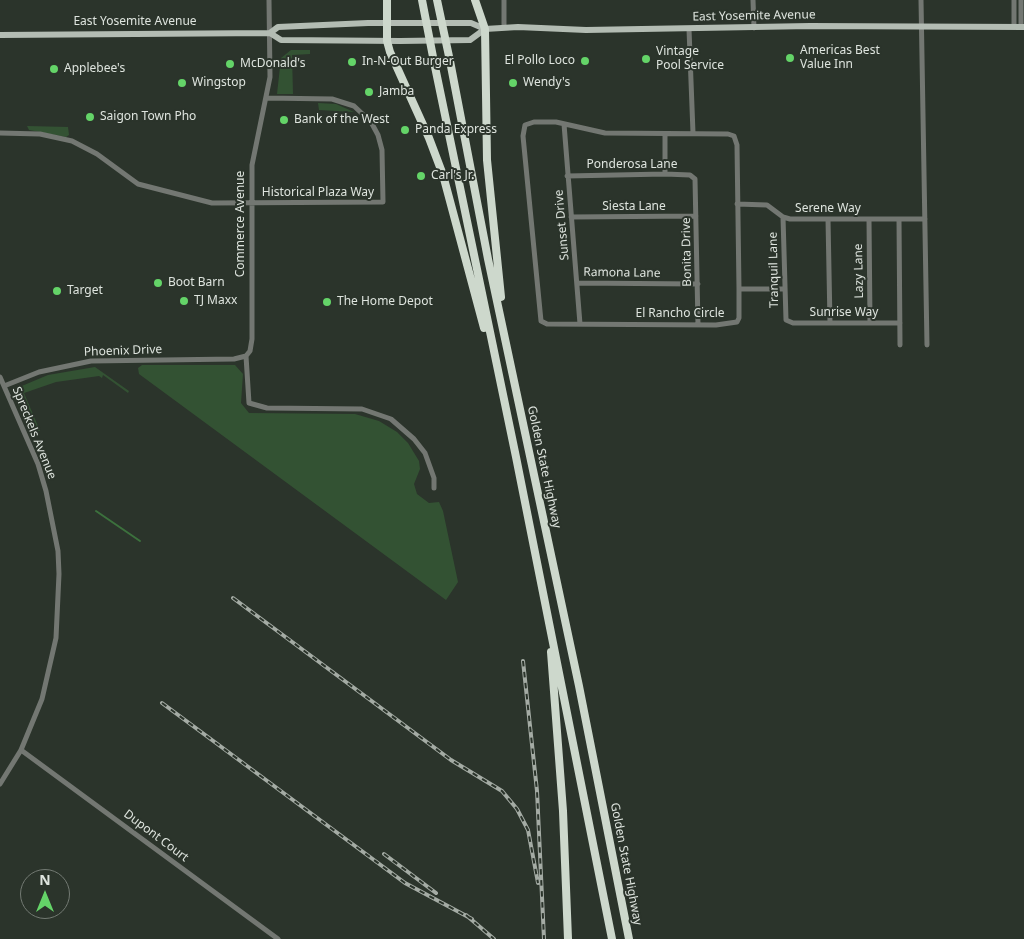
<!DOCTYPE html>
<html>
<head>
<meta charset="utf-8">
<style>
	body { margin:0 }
	#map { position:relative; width:1024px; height:939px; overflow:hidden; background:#2b342b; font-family:"Noto Sans",sans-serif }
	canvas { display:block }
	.north { position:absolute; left:20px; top:869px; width:50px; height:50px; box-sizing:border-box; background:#2b342b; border:1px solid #737a73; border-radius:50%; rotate:0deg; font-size:14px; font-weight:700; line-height:20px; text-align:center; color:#dee4de }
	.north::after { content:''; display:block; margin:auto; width:18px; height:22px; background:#64d468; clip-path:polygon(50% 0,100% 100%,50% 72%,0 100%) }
</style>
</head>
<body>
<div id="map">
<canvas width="1024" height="939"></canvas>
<div class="north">N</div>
</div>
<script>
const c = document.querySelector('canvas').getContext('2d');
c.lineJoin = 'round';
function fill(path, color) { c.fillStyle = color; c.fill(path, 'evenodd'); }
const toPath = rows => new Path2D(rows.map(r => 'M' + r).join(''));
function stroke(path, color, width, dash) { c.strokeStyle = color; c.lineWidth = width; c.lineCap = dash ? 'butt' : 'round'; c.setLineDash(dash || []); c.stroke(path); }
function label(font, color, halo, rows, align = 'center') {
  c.font = font + ' "Noto Sans",sans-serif'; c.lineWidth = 4; c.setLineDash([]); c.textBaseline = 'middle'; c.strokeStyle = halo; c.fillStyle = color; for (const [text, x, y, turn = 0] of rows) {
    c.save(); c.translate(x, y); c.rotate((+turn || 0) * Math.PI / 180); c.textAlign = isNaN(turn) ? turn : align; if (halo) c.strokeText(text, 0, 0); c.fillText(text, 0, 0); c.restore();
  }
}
const green = toPath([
	[291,50,310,50,310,54,292,55,293,94,277,94,281,58],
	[318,103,336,104,354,112,319,110],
	[27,126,68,127,69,135,66,137,29,130],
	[142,365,235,365,243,374,241,403,249,413,355,414,379,421,397,432,408,443,419,461,420,469,414,484,417,494,429,503,439,502,443,511,458,582,446,600,139,374,138,368],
	[95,367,129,391,128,393,103,375,102,378,99,376,56,382,24,393,40,431,34,432,30,430,15,398,17,388,48,375]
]);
const stream = toPath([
	[96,511,140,541]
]);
const minor = toPath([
	[504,0,504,27],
	[753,0,754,28],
	[921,0,927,345],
	[1014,0,1014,27],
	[1021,0,1021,27],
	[689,29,693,133],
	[534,122,556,122,605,133,728,134,734,136,737,145,739,289,739,318,737,322,716,325,547,324,541,321,523,136,525,125,534,122],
	[564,124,580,324],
	[0,133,40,134,72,141,97,154,138,184,212,203,383,202,382,150,378,135,371,122,354,106,332,99,267,98],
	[665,174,665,134],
	[567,176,665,174,690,175,695,179,698,325],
	[737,204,767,205,783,217,790,219,925,219],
	[571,217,696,216],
	[783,217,786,320,793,323,900,323],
	[828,219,830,323],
	[869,219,870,323],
	[899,219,900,345],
	[577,283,698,284],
	[739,289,784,289],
	[246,356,250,351,252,339,252,165,270,77,269,0],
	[246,356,249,403,267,408,362,409,391,419,414,439,425,453,434,478,434,488],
	[0,377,38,464,46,491,58,551,59,574,56,638,42,699,21,750,0,784],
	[4,386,39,372,91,361,234,359,246,356],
	[21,750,278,939]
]);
const major = toPath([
	[270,33,278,27,368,23,471,23,485,29,518,27,586,30,810,26,1024,27],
	[0,35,270,33,281,40,400,41,470,40,485,29]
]);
const highway = toPath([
	[387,0,387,41,390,52,429,138,443,175,484,328],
	[475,0,485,29,487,160,501,297],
	[450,61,488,259,579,686,629,939],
	[434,62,516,457,612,939],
	[551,652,563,811,568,939]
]);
const rail = toPath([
	[233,598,451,760,502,791,517,809,528,830,538,883],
	[523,661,537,791,544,939],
	[162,703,405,883,472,919],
	[384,854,436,893],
	[466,915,494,939]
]);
const highwayBridge = toPath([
	[422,0,434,62],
	[437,0,450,61]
]);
const markers = [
	[790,58,5,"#64d468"],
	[646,59,5,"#64d468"],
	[585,61,5,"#64d468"],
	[352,62,5,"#64d468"],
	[230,64,5,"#64d468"],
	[54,69,5,"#64d468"],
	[182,83,5,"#64d468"],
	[513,83,5,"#64d468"],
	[369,92,5,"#64d468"],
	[90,117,5,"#64d468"],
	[284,120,5,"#64d468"],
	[405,130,5,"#64d468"],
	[421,176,5,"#64d468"],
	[158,283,5,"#64d468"],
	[57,291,5,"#64d468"],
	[184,301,5,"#64d468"],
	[327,302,5,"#64d468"]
];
const streetNames = [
	["East Yosemite Avenue",754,16,-1],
	["East Yosemite Avenue",135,22],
	["Ponderosa Lane",632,165],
	["Historical Plaza Way",318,193],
	["Siesta Lane",634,207],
	["Serene Way",828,209],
	["Commerce Avenue",241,224,-90],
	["Sunset Drive",562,225,-95],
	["Bonita Drive",687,252,-91],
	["Tranquil Lane",774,270,-91],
	["Lazy Lane",859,271,-91],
	["Ramona Lane",622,273,1],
	["Sunrise Way",844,313],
	["El Rancho Circle",680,314],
	["Phoenix Drive",123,351,-2],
	["Spreckels Avenue",34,433,68],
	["Golden State Highway",544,467,78],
	["Dupont Court",156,836,37],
	["Golden State Highway",626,864,79]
];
const poiNames = [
	["Americas Best",800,51],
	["Value Inn",800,65],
	["Vintage",656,52],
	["Pool Service",656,66],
	["El Pollo Loco",575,61,"right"],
	["In-N-Out Burger",362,62],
	["McDonald's",240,64],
	["Applebee's",64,69],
	["Wingstop",192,83],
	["Wendy's",523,83],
	["Jamba",379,92],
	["Saigon Town Pho",100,117],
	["Bank of the West",294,120],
	["Panda Express",415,130],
	["Carl's Jr.",431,176],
	["Boot Barn",168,283],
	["Target",67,291],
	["TJ Maxx",194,301],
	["The Home Depot",337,302]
];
fill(green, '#335233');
stroke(stream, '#3c713d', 2);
stroke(minor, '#737772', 5);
stroke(major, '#b3bcb3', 6);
stroke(highway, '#cdd8cc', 8);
stroke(rail, '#a4aba4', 4);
stroke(rail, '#2b342b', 2, [5.5]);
stroke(highwayBridge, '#cdd8cc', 8);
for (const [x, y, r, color] of markers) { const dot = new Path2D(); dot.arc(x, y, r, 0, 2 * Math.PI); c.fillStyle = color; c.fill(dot); stroke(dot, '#2b342b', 2); }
label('12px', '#dee4de', '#2b342b', streetNames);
label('12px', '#dee4de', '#2b342b', poiNames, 'left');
</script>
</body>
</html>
